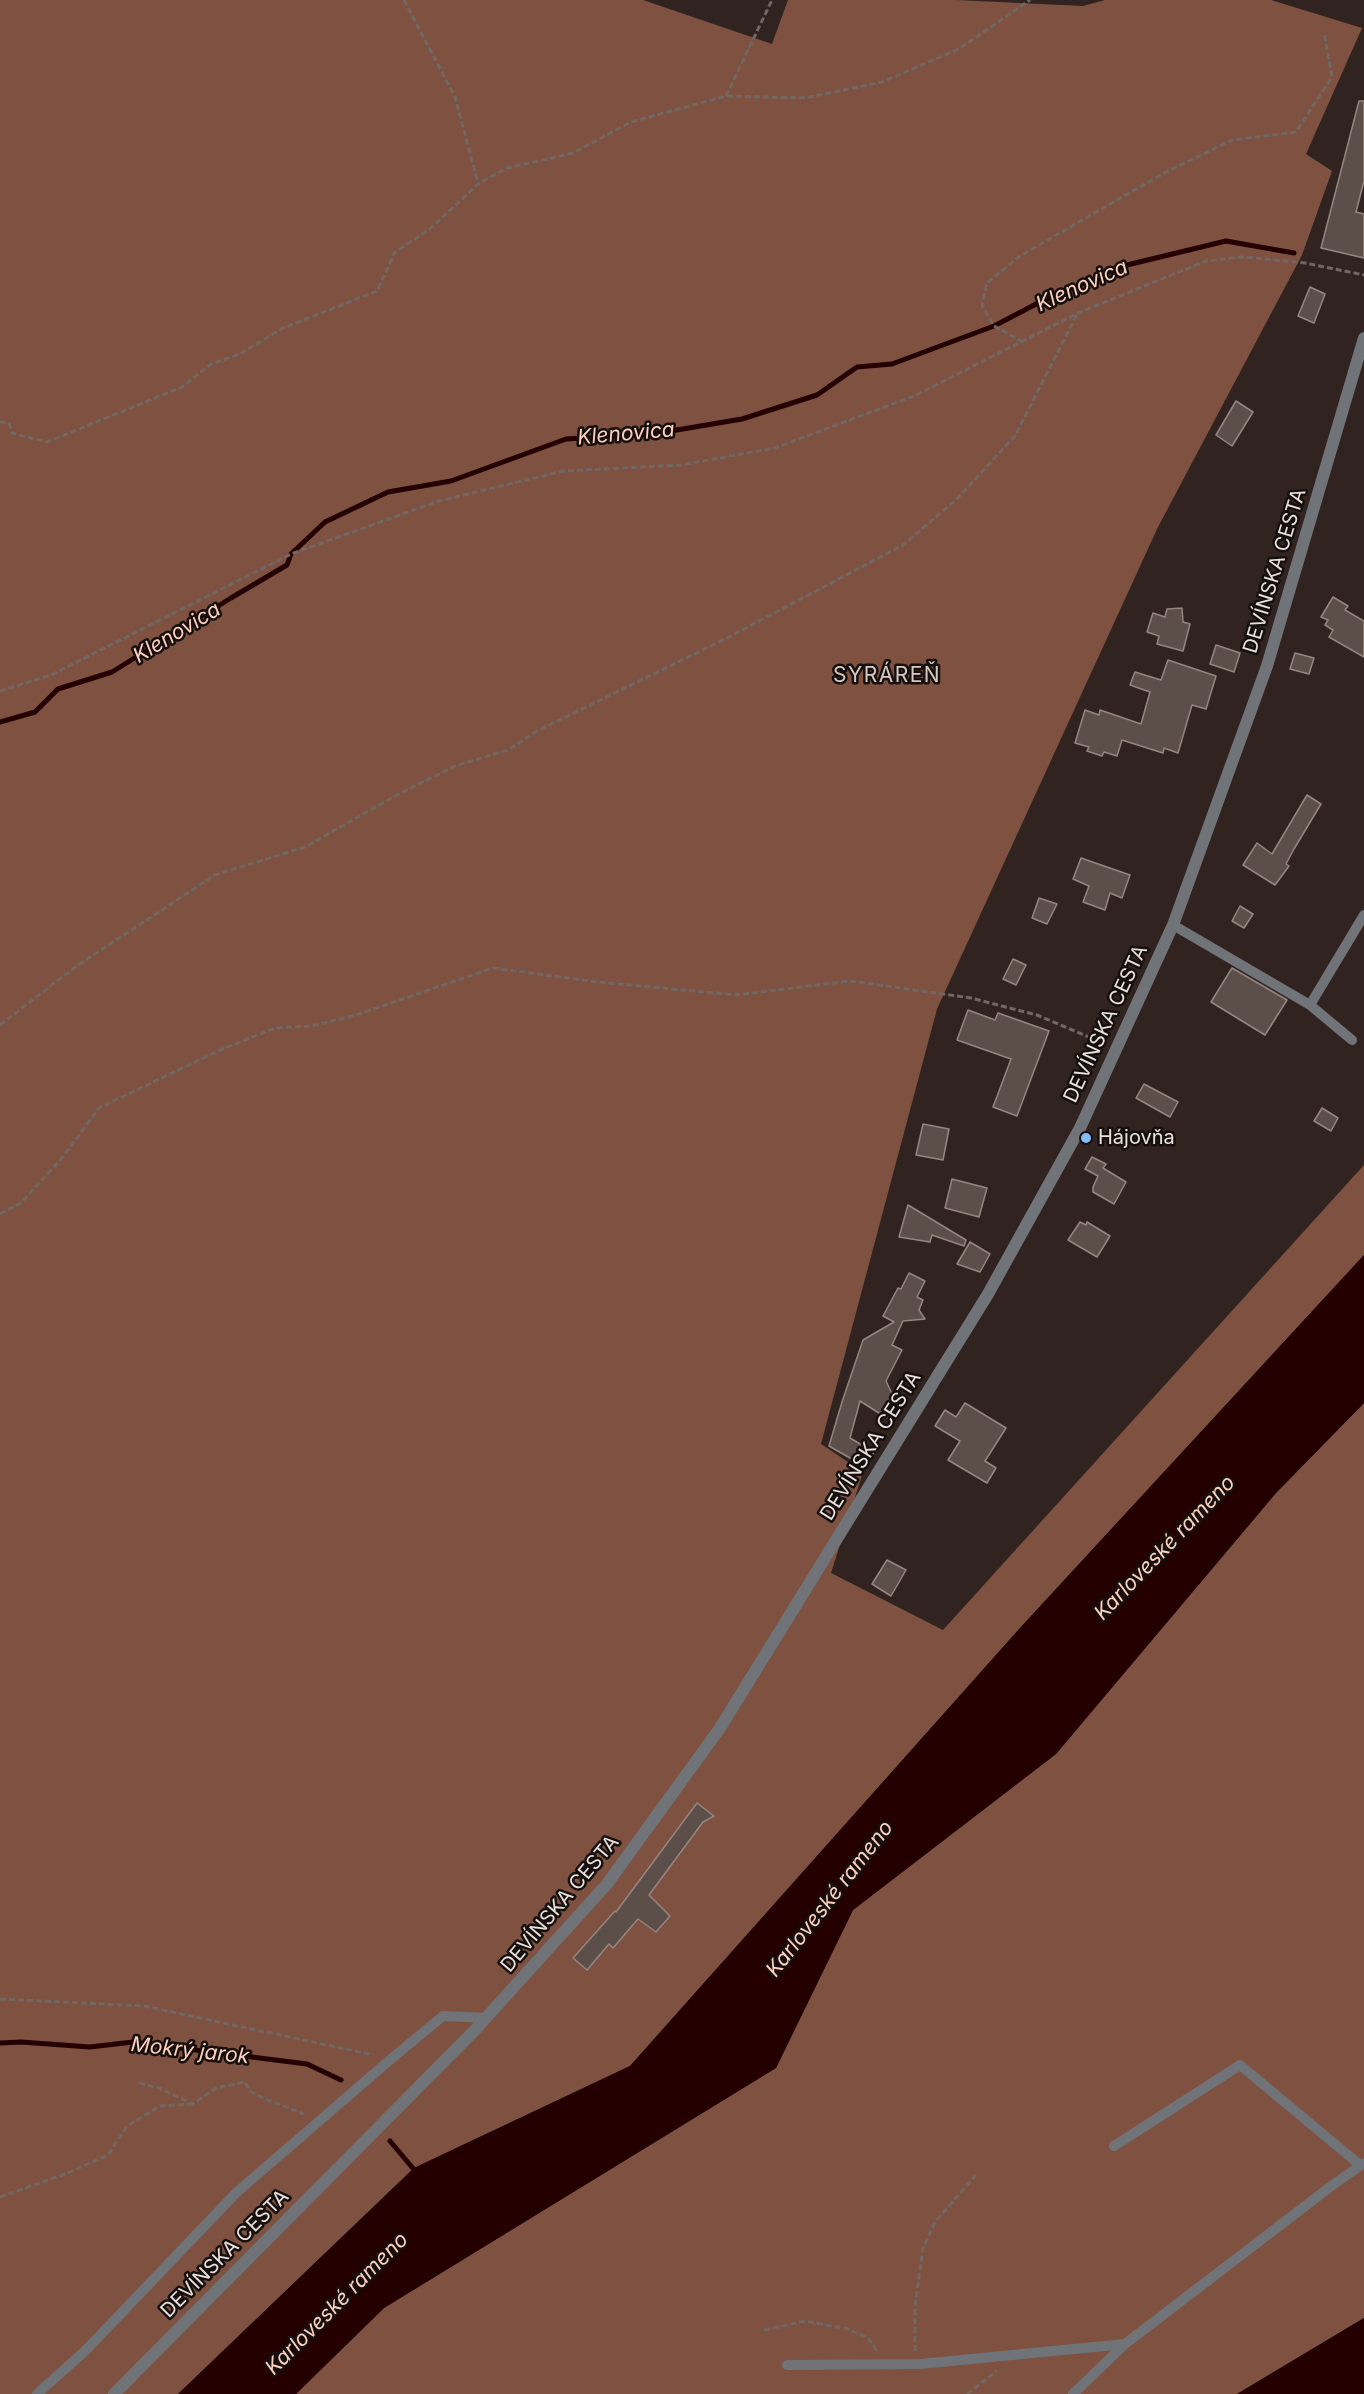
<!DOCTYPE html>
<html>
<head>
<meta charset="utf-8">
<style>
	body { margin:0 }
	canvas { display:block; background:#312420 }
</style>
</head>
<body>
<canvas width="1364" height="2394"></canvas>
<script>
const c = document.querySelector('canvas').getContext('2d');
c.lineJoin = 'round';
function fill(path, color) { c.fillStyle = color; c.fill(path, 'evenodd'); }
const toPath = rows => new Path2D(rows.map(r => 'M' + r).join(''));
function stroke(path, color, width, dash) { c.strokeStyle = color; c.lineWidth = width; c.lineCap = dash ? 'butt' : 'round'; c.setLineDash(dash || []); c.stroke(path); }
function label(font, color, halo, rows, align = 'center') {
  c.font = font + ' Inter,sans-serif'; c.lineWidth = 5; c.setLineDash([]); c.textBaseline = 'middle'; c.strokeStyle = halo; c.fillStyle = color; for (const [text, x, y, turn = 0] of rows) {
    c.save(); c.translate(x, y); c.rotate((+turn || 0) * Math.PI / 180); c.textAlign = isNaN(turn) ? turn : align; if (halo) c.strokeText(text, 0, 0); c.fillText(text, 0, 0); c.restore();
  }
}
const forest = toPath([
	[0,0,643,0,772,44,788,0,956,0,1083,6,1105,0,1271,0,1362,28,1306,154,1332,171,1302,255,1158,527,937,1009,821,1444,863,1472,831,1573,943,1630,1364,1165,1364,1255,1020,1628,630,2066,414,2168,178,2394,0,2394],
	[1364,1403,1364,2318,1237,2394,296,2394,384,2308,776,2068,853,1910,1056,1754,1276,1493]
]);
const water = toPath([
	[1364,1255,1364,1403,1276,1493,1056,1754,853,1910,776,2068,384,2308,296,2394,178,2394,414,2168,630,2066,1020,1628],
	[1364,2318,1364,2394,1237,2394]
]);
const stream = toPath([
	[0,722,35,712,58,689,112,672,231,598,287,565,291,554,325,522,388,492,451,481,566,439,653,434,742,419,817,395,857,367,892,364,994,326,1040,302,1127,265,1226,241,1294,253],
	[0,2043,21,2042,90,2047,133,2042,307,2064,341,2080],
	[390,2141,416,2172]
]);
const building = toPath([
	[1359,101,1364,101,1364,181,1356,212,1364,214,1364,258,1321,248,1359,101],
	[1310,287,1325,294,1314,323,1298,316,1310,287],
	[1236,401,1253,412,1232,446,1216,435,1236,401],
	[1333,597,1348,606,1345,610,1364,621,1364,657,1329,637,1333,630,1325,625,1328,620,1321,617,1333,597],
	[1182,608,1183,622,1190,624,1183,651,1157,644,1159,636,1147,632,1153,613,1165,617,1167,609,1182,608],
	[1216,645,1240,653,1234,672,1210,664,1216,645],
	[1295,653,1314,658,1309,674,1290,669,1295,653],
	[1168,660,1216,676,1206,709,1192,705,1178,753,1164,748,1163,753,1122,740,1117,756,1104,752,1102,756,1087,751,1089,747,1075,743,1085,710,1099,715,1100,710,1141,724,1150,692,1130,685,1135,672,1161,680,1168,660],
	[1307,795,1321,804,1294,849,1286,864,1289,866,1275,885,1243,865,1257,843,1272,854,1307,795],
	[1081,858,1130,875,1122,898,1110,893,1105,910,1083,902,1089,886,1073,879,1081,858],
	[1039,898,1057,904,1047,924,1032,918,1039,898],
	[1240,906,1253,914,1244,928,1232,921,1240,906],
	[1013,959,1026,965,1016,985,1003,979,1013,959],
	[1232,968,1287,1000,1265,1035,1211,1002,1232,968],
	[968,1010,995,1020,998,1013,1049,1031,1017,1116,993,1107,1011,1059,957,1040,968,1010],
	[1144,1084,1178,1102,1170,1117,1136,1098,1144,1084],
	[1322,1108,1338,1118,1331,1131,1314,1121,1322,1108],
	[923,1124,949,1129,943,1160,916,1155,923,1124],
	[1092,1157,1106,1164,1103,1168,1126,1182,1114,1204,1093,1192,1093,1187,1098,1176,1085,1169,1092,1157],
	[952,1179,987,1188,979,1217,945,1208,952,1179],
	[908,1205,966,1240,964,1246,932,1235,930,1242,899,1237,908,1205],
	[1080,1222,1086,1225,1087,1222,1110,1236,1097,1257,1068,1240,1080,1222],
	[970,1242,990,1254,980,1272,957,1264,970,1242],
	[909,1273,925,1281,917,1297,923,1300,919,1310,925,1319,903,1321,892,1345,902,1350,886,1381,894,1398,904,1403,893,1422,860,1401,850,1438,874,1452,864,1466,829,1446,842,1402,863,1340,894,1322,883,1316,898,1288,901,1289,909,1273],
	[965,1403,1006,1428,985,1461,996,1468,987,1483,948,1460,960,1441,935,1426,945,1410,956,1417,965,1403],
	[887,1560,906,1570,891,1596,872,1584,887,1560],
	[697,1803,714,1816,703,1822,649,1895,670,1916,656,1932,638,1919,613,1948,609,1944,587,1970,573,1958,615,1911,616,1912,697,1803]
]);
const path = toPath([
	[404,0,455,97,478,183],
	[726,96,772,0],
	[1023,342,994,326,982,305,987,283,1020,256,1164,173,1232,140,1296,132,1332,77,1324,32],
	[0,422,9,423,12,433,47,442,182,387,211,364,240,354,283,328,377,291,395,252,430,229,478,184,507,168,573,153,631,122,726,96,805,98,882,82,959,49,1030,0],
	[0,691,51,675,291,554,439,501,563,471,681,465,775,448,914,396,1078,313,1206,261,1240,257,1256,258,1305,263,1364,275],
	[0,1025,78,965,215,875,305,847,395,796,455,766,508,750,537,731,725,639,903,545,956,500,1015,436,1077,314],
	[0,1214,21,1203,62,1158,99,1108,220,1050,275,1028,312,1026,353,1016,493,968,597,982,737,995,850,981,971,998,1037,1015,1103,1043],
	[0,1999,144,2006,374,2055],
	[139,2083,159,2088,193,2104,216,2088,245,2082,250,2091,265,2099,304,2114],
	[0,2197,65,2174,108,2155,127,2126,160,2106,193,2104],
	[764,2330,805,2321,848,2329,868,2338,877,2351],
	[915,2351,915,2306,923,2248,935,2222,976,2175],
	[967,2394,997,2371]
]);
const service = toPath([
	[1173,925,1310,1005,1352,1040],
	[1310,1005,1364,915],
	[1114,2146,1240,2065,1360,2165],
	[787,2365,920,2364,1125,2344],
	[37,2394,85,2351,237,2192,391,2059,443,2016,487,2018],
	[1073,2394,1125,2344,1330,2187,1364,2163]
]);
const tertiary = toPath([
	[114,2394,475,2030,607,1884,720,1728,988,1294,1080,1128,1173,925,1267,666,1364,338]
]);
const markers = [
	[1086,1138,6,"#85bbfb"]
];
const streetNames = [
	["DEVÍNSKA CESTA",1275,571,-73],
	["DEVÍNSKA CESTA",1106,1024,-65],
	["DEVÍNSKA CESTA",871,1446,-58],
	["DEVÍNSKA CESTA",560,1904,-50],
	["DEVÍNSKA CESTA",225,2254,-45]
];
const poiNames = [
	["Hájovňa",1098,1138]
];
const waterNames = [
	["Klenovica",1082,286,-24],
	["Klenovica",626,434,-5],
	["Klenovica",177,633,-31],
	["Karloveské rameno",1165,1548,-46],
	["Karloveské rameno",830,1899,-52],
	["Mokrý jarok",190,2051,6],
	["Karloveské rameno",337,2304,-45]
];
const neighbourhoodNames = [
	["SYRÁREŇ",887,676]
];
fill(forest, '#7e5140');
fill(water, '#240100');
stroke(stream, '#240100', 5);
fill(building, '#5c4e49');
stroke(building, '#958680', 1.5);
stroke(path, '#726763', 3, [6, 3]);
stroke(service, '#707479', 10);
stroke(tertiary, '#707479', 12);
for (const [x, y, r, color] of markers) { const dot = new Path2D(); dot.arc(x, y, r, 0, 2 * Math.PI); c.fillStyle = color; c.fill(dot); stroke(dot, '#150f0d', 2); }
label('20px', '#eae1de', '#150f0d', streetNames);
label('20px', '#eae1de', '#150f0d', poiNames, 'left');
label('italic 21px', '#ffd0be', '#150f0d', waterNames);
c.letterSpacing = '1.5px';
label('21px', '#d7c7c1', '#150f0d', neighbourhoodNames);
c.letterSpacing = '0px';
</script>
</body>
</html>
